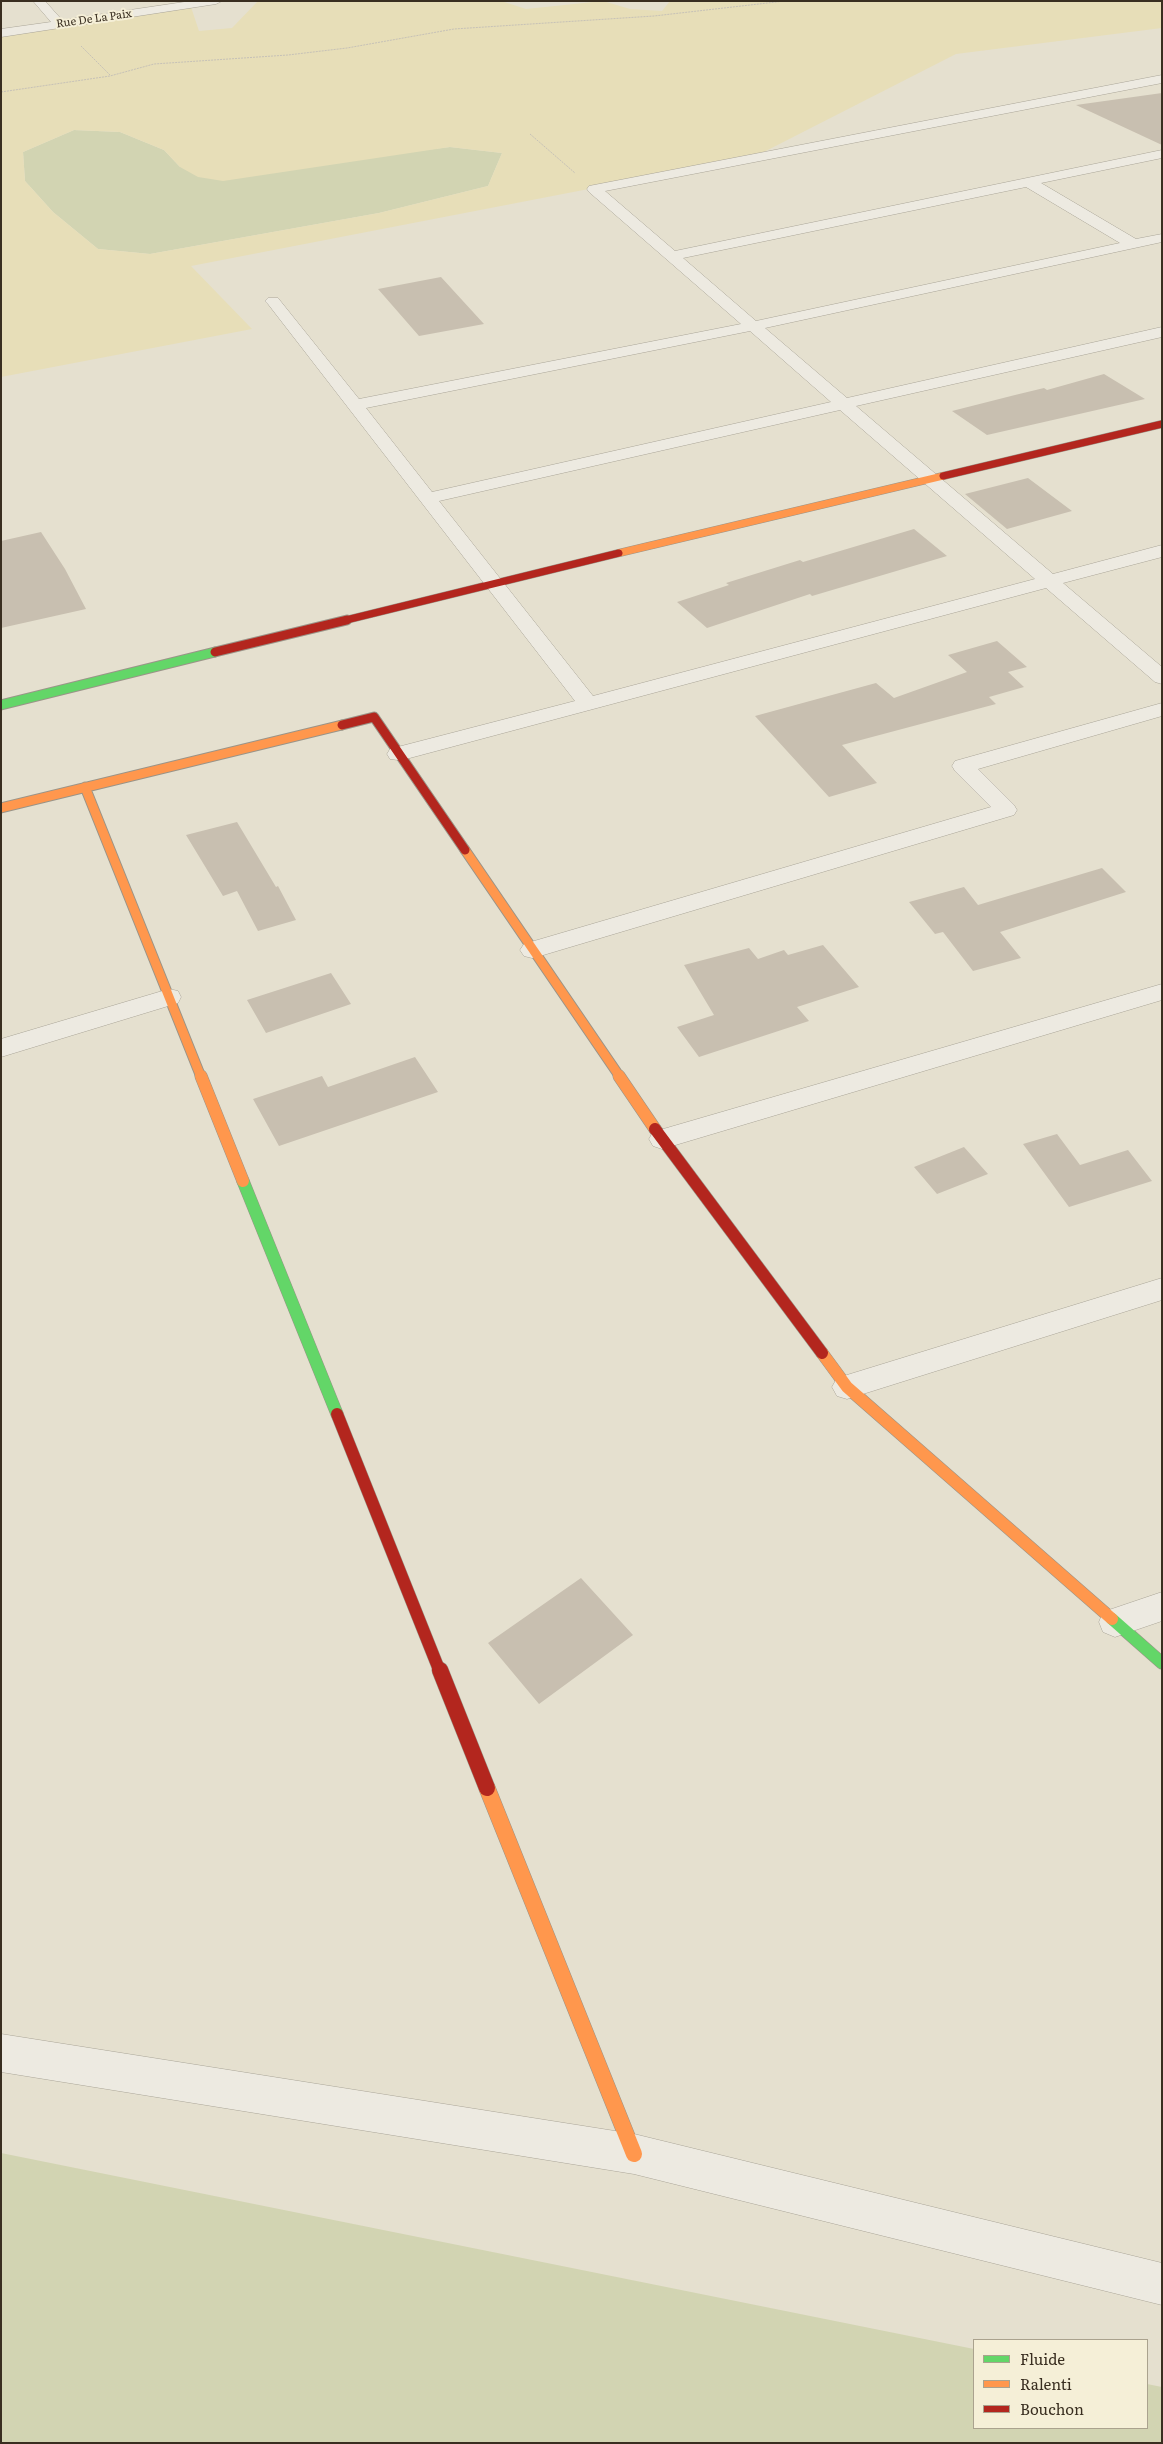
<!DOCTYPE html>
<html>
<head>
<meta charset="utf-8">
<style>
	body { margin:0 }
	#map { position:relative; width:1163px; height:2444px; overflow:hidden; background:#e5e0cf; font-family:Literata,serif }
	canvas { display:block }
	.frame { position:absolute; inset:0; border:2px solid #392e20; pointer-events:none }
	.legend { position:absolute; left:973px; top:2339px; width:175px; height:90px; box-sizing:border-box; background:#f5efd7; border:1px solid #aaa28e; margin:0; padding:6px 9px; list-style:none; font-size:15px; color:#392e20 }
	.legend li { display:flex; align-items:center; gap:10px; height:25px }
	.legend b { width:25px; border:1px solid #aaa28e }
</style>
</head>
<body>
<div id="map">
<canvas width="1163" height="2444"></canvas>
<div class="frame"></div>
<ul class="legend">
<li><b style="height:6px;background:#63d668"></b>Fluide</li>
<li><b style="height:6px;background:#ff974d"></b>Ralenti</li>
<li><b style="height:6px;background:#b3261e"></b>Bouchon</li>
</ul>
</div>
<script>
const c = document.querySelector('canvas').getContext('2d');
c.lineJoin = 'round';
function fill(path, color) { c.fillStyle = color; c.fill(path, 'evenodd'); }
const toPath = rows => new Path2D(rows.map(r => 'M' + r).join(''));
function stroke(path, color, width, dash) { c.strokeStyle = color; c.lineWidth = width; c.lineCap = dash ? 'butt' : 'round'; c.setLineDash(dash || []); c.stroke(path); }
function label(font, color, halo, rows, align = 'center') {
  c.font = font + ' Literata,serif'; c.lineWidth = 4; c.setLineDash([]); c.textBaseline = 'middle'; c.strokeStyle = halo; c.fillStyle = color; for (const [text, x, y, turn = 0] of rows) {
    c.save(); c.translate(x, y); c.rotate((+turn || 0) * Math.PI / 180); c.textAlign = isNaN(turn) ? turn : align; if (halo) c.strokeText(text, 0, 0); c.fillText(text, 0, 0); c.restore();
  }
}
const green = toPath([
	[74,130,120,132,164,150,180,167,417,151,450,147,502,153,488,186,379,213,150,254,98,249,53,212,25,181,23,152],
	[1,2153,974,2349,974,2428,1147,2428,1147,2384,1162,2387,1162,2443,1,2443]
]);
const sand = toPath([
	[258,1,501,1,526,9,603,1,630,9,662,11,670,1,1162,1,1162,28,956,54,754,157,191,266,252,329,1,377,1,35,191,7,199,31,232,28],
	[74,130,120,132,164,150,180,167,198,177,223,181,450,147,502,153,488,186,379,213,150,254,98,249,53,212,25,181,23,152]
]);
const building = toPath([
	[1162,93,1162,145,1076,105],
	[441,277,484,324,419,336,378,289],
	[1104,374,1145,399,987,435,952,411,1015,395,1044,388,1047,390],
	[1028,478,1072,511,1007,529,965,494],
	[914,529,947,556,812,596,810,594,707,628,677,602,729,585,726,583,800,560,803,562],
	[41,532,65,569,86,609,1,628,1,541],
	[997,641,1027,667,1008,672,1024,687,989,697,996,704,842,745,877,783,829,797,755,716,876,683,894,698,967,672,948,655],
	[237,822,276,887,278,886,296,920,258,931,237,891,223,896,186,835],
	[1102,868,1126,892,1000,932,1021,958,973,971,943,932,935,934,909,902,964,887,978,905],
	[823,945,859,987,797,1007,809,1021,699,1057,677,1027,714,1015,684,965,749,948,758,959,784,950,788,955],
	[331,973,351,1004,266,1033,247,1000],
	[415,1057,438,1092,279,1146,253,1099,322,1076,328,1087],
	[1057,1134,1080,1165,1128,1150,1152,1181,1069,1207,1023,1144],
	[964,1147,988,1174,937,1194,914,1167],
	[581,1578,633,1635,539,1704,488,1643]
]);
const path = toPath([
	[81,46,110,75],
	[1,92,110,76,154,64,288,55,347,48,454,29,654,16,785,1],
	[530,134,575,173]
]);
const street = toPath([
	[33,1,45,1,62,20,191,1,222,1,216,4,1,37,1,29,51,22,33,1],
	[1162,75,1162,83,605,191,675,251,1162,150,1162,158,1041,183,1136,239,1162,234,1162,242,765,328,847,398,1162,327,1162,337,856,406,1053,574,1162,545,1162,557,1063,583,1162,667,1162,684,1155,682,1046,588,406,759,398,760,390,759,387,754,390,749,575,701,268,304,265,301,268,298,278,298,359,399,741,324,589,192,587,189,589,186,1162,75],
	[1026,187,1120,243,756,321,683,258,1026,187],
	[750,331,831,402,432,492,366,408,750,331],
	[840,410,1035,579,593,696,439,501,840,410],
	[1162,703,1162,716,978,769,1014,805,1017,810,1014,815,540,956,532,958,524,956,520,950,524,944,991,807,955,771,952,766,955,761,1162,703],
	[1162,984,1162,1000,662,1149,653,1146,649,1139,653,1132,1162,984],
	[169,989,178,991,181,997,178,1003,1,1057,1,1039,169,989],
	[1162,1278,1162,1300,847,1399,837,1396,832,1387,837,1378,847,1375,1162,1278],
	[1162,1592,1162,1621,1115,1637,1103,1632,1099,1622,1103,1612,1162,1592],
	[1,2034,634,2134,1162,2263,1162,2305,634,2174,1,2072,1,2034]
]);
const fastFar1 = toPath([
	[1,705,215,652]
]);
const fast = toPath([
	[243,1181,337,1414],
	[1112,1619,1162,1663]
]);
const slowFar3 = toPath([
	[619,553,943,476]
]);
const slowFar2 = toPath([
	[85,787,201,1077],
	[1,808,342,725],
	[465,850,620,1077]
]);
const slowFar1 = toPath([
	[201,1076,243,1181],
	[619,1076,655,1129],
	[822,1353,847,1387,1112,1619]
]);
const slow = toPath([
	[487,1788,634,2154]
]);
const jamFar3 = toPath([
	[943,476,1162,424],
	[342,621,619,553]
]);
const jamFar2 = toPath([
	[215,652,347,620],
	[342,725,374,717,465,850]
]);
const jamFar1 = toPath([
	[655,1129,822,1353],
	[337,1414,440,1672]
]);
const jam = toPath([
	[440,1670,487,1788]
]);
const farStreetnames = [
	["Rue De La Paix",94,19,-8]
];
fill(green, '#d2d4b2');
fill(sand, '#e7deb8');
fill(building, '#c8bfb0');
stroke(street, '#aaa598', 1);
stroke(fastFar1, '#9a9488', 11);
stroke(fast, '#9a9488', 13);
stroke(slowFar3, '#9a9488', 8);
stroke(slowFar2, '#9a9488', 11);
stroke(slowFar1, '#9a9488', 13);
stroke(slow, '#9a9488', 17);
stroke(jamFar3, '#9a9488', 8);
stroke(jamFar2, '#9a9488', 11);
stroke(jamFar1, '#9a9488', 13);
stroke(jam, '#9a9488', 17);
stroke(path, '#c6c1b7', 1, [2, 1]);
fill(street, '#edeae1');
stroke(fastFar1, '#63d668', 9);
stroke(fast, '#63d668', 12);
stroke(slowFar3, '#ff974d', 7);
stroke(slowFar2, '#ff974d', 9);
stroke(slowFar1, '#ff974d', 12);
stroke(slow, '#ff974d', 16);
stroke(jamFar3, '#b3261e', 7);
stroke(jamFar2, '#b3261e', 9);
stroke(jamFar1, '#b3261e', 12);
stroke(jam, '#b3261e', 16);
label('11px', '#392e20', '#f5efd7', farStreetnames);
</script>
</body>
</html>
